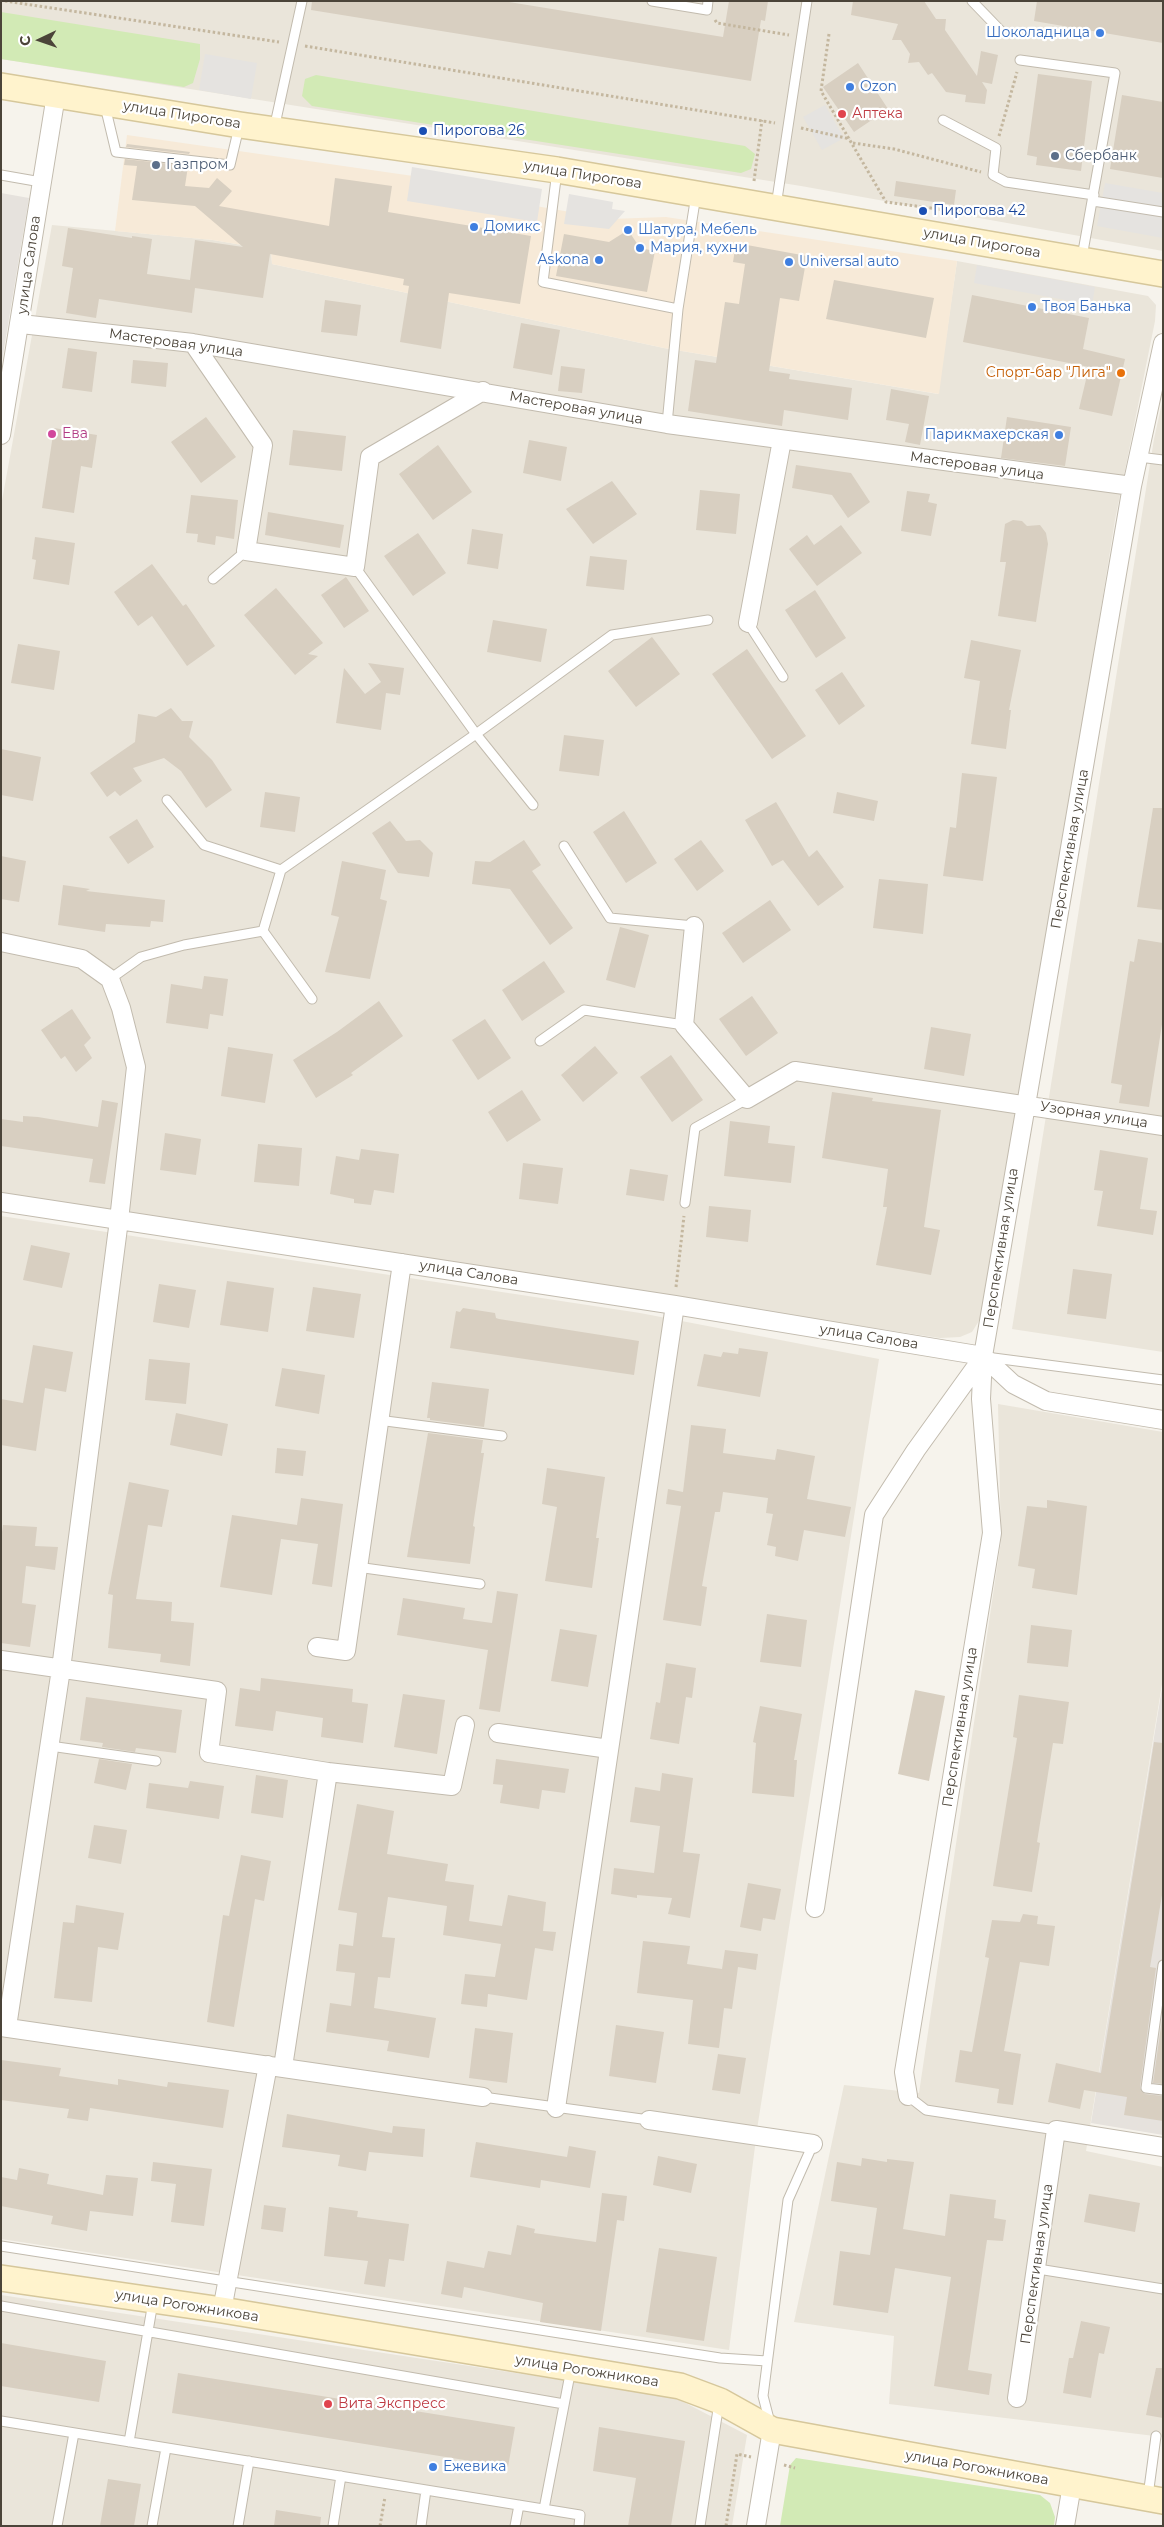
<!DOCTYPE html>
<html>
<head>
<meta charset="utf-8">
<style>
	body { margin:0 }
	#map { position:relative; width:1164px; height:2527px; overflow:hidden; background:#f6f3ec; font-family:Montserrat,sans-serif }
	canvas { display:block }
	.frame { position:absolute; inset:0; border:2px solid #4b4439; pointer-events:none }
	.north { position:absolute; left:15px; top:15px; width:50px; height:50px; -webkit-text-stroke:4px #fff; paint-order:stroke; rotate:267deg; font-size:14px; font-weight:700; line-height:20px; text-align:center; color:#4b4439 }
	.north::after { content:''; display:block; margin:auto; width:18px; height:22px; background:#4b4439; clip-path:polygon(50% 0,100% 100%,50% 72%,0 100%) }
</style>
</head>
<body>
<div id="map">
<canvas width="1164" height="2527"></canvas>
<div class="frame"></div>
<div class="north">С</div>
</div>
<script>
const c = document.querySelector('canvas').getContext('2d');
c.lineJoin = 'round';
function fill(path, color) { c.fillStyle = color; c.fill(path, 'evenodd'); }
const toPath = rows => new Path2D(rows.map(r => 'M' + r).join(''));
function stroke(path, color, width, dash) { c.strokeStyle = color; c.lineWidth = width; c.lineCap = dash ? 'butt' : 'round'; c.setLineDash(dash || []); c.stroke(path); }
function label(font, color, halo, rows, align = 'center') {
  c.font = font + ' Montserrat,sans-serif'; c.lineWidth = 4.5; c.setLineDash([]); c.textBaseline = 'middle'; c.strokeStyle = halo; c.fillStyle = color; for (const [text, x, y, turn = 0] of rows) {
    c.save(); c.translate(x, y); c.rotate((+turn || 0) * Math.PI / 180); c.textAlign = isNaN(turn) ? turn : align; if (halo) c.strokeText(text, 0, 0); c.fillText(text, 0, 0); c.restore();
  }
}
const residential = toPath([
	[1,1,1163,1,1163,251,801,186,1,59],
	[52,225,213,240,271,250,272,264,664,348,938,394,957,261,1148,296,1156,305,1155,321,1115,520,1023,1098,982,1316,972,1332,960,1337,940,1338,1,1196,1,506],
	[1163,398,1163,1352,1012,1329,1154,439],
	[1,1216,640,1313,879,1359,758,2123,729,2350,1,2239],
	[998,1404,1163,1432,1163,1678,1086,2151,1163,2167,1163,2437,889,2404,894,2336,794,2322,844,2085,919,2093,1001,1541],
	[1,2295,674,2397,747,2435,732,2526,1,2526]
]);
const commercial = toPath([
	[127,135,469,184,513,202,610,219,666,217,957,261,939,394,664,348,272,264,271,250,213,240,115,231]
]);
const industrial = toPath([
	[1,193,29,198,1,367],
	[1163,1682,1163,2135,1091,2123]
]);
const green = toPath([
	[1,12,200,44,200,59,193,83,184,87,1,59],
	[316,75,745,146,755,154,751,169,741,173,312,106,302,96,305,79],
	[796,2458,1040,2495,1050,2503,1055,2517,1054,2526,780,2526,790,2465]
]);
const parking = toPath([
	[205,54,257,63,251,99,199,90],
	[825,105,844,138,822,150,803,117],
	[412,167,542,189,537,222,407,201],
	[1105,183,1163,193,1163,238,1097,226],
	[569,194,613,202,612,209,625,211,609,229,564,224],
	[977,265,1095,287,1092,305,974,283]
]);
const building = toPath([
	[312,1,503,1,723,37,729,1,768,1,765,21,761,20,751,81,311,10],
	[853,1,924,1,936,19,946,19,945,30,977,76,981,51,998,55,992,84,982,82,987,90,985,104,965,102,966,95,946,92,932,73,928,75,919,62,908,63,910,54,901,40,892,40,898,24,851,15],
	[1037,1,1163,1,1163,43,1034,21],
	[858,63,888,109,854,132,823,87],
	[1038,74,1092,81,1081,171,1036,165,1037,157,1027,155],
	[1122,95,1163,102,1163,178,1110,169],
	[127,144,190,152,189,154,126,147],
	[125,159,188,166,185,186,209,188,217,178,232,191,219,206,329,226,335,178,392,186,388,212,531,236,520,304,449,293,441,349,400,342,409,286,403,285,404,279,270,254,263,298,195,288,192,313,99,299,96,318,66,313,73,268,62,266,68,228,132,238,132,236,152,239,147,274,190,280,195,240,243,247,195,206,132,200,137,166,124,165],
	[896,181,956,190,954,205,894,196],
	[628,230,640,248,655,251,647,292,556,276,564,234,609,242],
	[736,243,807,256,799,301,780,298,769,371,790,374,789,379,852,388,848,420,784,410,782,426,688,411,695,360,716,363,725,302,739,304,745,264,733,262],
	[834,280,934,298,926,338,826,319],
	[972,295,1089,318,1083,349,1125,359,1112,416,1079,409,1089,367,963,342],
	[325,300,361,305,357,336,321,332],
	[521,323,560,330,552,375,513,368],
	[68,348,97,352,92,392,62,388],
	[133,360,168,363,166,387,131,383],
	[561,366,585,369,582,393,558,391],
	[891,389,929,396,920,445,905,442,909,424,886,420],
	[206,417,236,457,201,483,171,442],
	[1007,417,1071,427,1065,466,1001,458],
	[54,428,97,435,92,468,81,466,74,513,42,508],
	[293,430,346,436,342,471,289,465],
	[529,440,567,447,561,481,523,473],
	[438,445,472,492,433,520,399,474],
	[796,465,851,473,870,502,848,518,832,495,792,488],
	[612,481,637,514,593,544,566,509],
	[700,490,740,494,736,534,696,530],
	[907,491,930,494,928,502,937,504,931,536,901,531],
	[191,495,238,500,234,539,216,536,215,545,197,542,198,534,186,533],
	[268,512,344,525,340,548,265,535],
	[1013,520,1022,521,1027,526,1040,525,1046,533,1048,544,1036,622,998,616,1006,562,1000,562,1005,524],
	[841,525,862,553,817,586,789,549,807,535,814,545],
	[472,529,503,534,498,569,467,564],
	[418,533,446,573,413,596,384,556],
	[35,537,75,543,69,585,33,579,36,560,32,559],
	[590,556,627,560,624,590,586,586],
	[152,564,183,606,186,604,215,646,187,666,152,616,138,626,114,592],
	[346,577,369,611,344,628,321,595],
	[276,588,323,643,308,654,318,656,295,675,244,615],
	[815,590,846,638,816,658,785,610],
	[493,620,547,629,541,662,487,652],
	[652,637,680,674,636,707,608,671],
	[971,640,1021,650,1009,710,1011,710,1006,749,971,744,980,681,964,678],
	[18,644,60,651,54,690,11,683],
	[747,649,806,736,772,759,712,674],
	[368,663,404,668,400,695,386,693,381,730,336,723,344,668,365,694,381,682],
	[842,672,865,706,839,725,815,690],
	[171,708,182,721,193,721,189,737,212,760,232,790,206,808,181,771,164,758,133,768,142,781,120,796,115,791,107,797,90,773,135,742,138,714,156,717],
	[564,735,604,740,599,776,559,771],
	[1,749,41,757,33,801,1,795],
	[962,773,997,777,983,881,943,876,950,827,956,828],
	[265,792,300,797,295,832,260,827],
	[837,792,878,801,874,821,833,813],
	[776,802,809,857,817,850,844,887,818,906,783,860,772,866,745,820],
	[1153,808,1163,808,1163,910,1137,907],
	[624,811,657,863,626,883,593,832],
	[137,819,154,847,128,864,109,837],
	[390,821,406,841,420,840,433,853,429,877,398,873,372,833],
	[524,840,541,865,532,871,573,928,550,945,510,889,472,884,475,861,490,862],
	[701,840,724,871,697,891,674,859],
	[1,856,26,861,19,902,1,899],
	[342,861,386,870,380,899,387,901,370,979,325,972,339,917,331,915],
	[879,879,928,884,923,934,873,928],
	[63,885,90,889,86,891,165,900,163,922,151,921,150,927,106,924,105,932,58,925],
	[770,900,791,930,743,963,722,933],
	[620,927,649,935,635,988,606,980],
	[1138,939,1163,943,1163,1018,1149,1107,1119,1103,1122,1085,1111,1083,1130,961,1134,962],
	[544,961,565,992,522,1021,502,990],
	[204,976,228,979,223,1016,210,1014,208,1029,166,1023,171,984,202,989],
	[752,996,778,1033,746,1056,719,1019],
	[379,1001,403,1036,351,1073,353,1075,316,1098,293,1060,337,1032],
	[72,1009,91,1038,84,1045,92,1058,76,1072,65,1056,61,1059,41,1030],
	[485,1019,511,1058,478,1080,452,1040],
	[931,1027,971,1034,964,1076,924,1069],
	[595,1046,618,1073,583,1102,561,1075],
	[228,1047,273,1054,265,1103,221,1096],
	[671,1055,703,1100,672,1122,640,1077],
	[522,1090,541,1120,507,1142,488,1112],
	[832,1092,873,1098,872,1101,941,1110,924,1227,940,1230,931,1275,876,1265,887,1207,883,1207,888,1169,822,1158],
	[102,1100,118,1103,105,1184,89,1182,93,1159,1,1146,1,1119,23,1122,23,1116,38,1117,98,1127],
	[730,1121,770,1126,768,1143,795,1146,791,1183,724,1176],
	[165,1133,201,1139,196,1175,160,1170],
	[258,1144,302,1148,299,1186,254,1182],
	[361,1149,399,1154,394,1193,374,1190,371,1205,354,1203,354,1199,330,1194,336,1156,359,1160],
	[1100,1150,1148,1158,1140,1209,1157,1211,1153,1235,1097,1226,1103,1191,1094,1190],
	[523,1163,563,1168,558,1204,519,1199],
	[630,1169,668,1175,664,1201,626,1195],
	[709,1206,751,1210,748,1242,706,1237],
	[31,1245,70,1253,62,1288,23,1280],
	[1073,1269,1112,1274,1106,1319,1067,1314],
	[227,1281,274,1288,268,1332,220,1325],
	[159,1284,196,1290,189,1328,153,1322],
	[313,1287,361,1294,354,1338,306,1331],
	[463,1308,495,1313,496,1318,499,1319,639,1341,634,1375,450,1348,456,1311,460,1312],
	[33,1345,73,1352,66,1392,45,1388,36,1451,1,1445,1,1399,23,1403],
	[739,1348,768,1352,760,1397,697,1386,704,1354,721,1357,723,1352,738,1354],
	[149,1359,190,1363,186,1404,145,1400],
	[282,1368,325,1375,319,1414,275,1406],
	[432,1382,489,1389,484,1427,430,1420,430,1418,427,1418],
	[176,1413,228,1424,222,1456,170,1445],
	[691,1425,726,1429,723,1453,775,1460,777,1449,815,1456,807,1499,851,1507,845,1537,804,1530,798,1561,775,1556,776,1547,767,1545,773,1514,766,1513,768,1498,723,1492,720,1512,715,1512,702,1586,707,1587,701,1626,663,1620,681,1506,666,1504,668,1489,683,1492],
	[428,1433,483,1440,481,1453,484,1453,473,1526,475,1527,470,1564,407,1557],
	[277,1448,306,1451,303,1476,275,1473],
	[547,1468,605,1477,596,1538,599,1538,592,1588,545,1581,557,1507,542,1504],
	[129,1482,169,1490,162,1527,148,1525,136,1599,172,1602,171,1621,194,1623,190,1666,160,1662,161,1654,108,1648,113,1595,108,1594],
	[301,1498,343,1504,332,1587,312,1584,318,1544,281,1539,272,1595,220,1587,232,1515,297,1525],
	[1047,1500,1087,1506,1077,1595,1032,1588,1035,1569,1018,1566,1027,1506,1047,1508],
	[3,1525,37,1527,35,1546,58,1547,55,1570,26,1566,22,1603,36,1605,30,1647,1,1643,1,1539],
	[497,1591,518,1594,500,1712,479,1709,488,1650,397,1635,403,1598,465,1608,463,1619,492,1623],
	[767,1614,807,1620,801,1667,760,1662],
	[1031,1625,1072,1630,1068,1667,1027,1663],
	[560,1629,597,1635,588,1687,551,1681],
	[666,1663,696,1668,692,1698,686,1697,679,1744,650,1739,656,1702,660,1703],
	[261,1678,353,1689,352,1702,368,1704,363,1743,321,1737,323,1718,276,1711,273,1731,235,1726,240,1688,260,1691],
	[915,1690,945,1696,929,1781,898,1774],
	[403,1694,445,1700,437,1754,394,1747],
	[1019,1695,1069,1702,1063,1744,1053,1743,1037,1842,1040,1843,1032,1892,993,1886,1017,1738,1013,1737],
	[86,1697,182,1710,176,1753,136,1748,135,1752,102,1747,103,1743,80,1740],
	[760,1706,802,1714,794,1760,797,1760,794,1797,752,1793,756,1743,753,1742],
	[1154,1742,1163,1743,1163,1889,1150,1967,1156,1968,1140,2088,1145,2094,1163,2096,1163,2121,1124,2115,1127,2097,1084,2090,1080,2109,1048,2102,1056,2063,1101,2073],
	[99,1759,132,1764,126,1790,94,1783],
	[496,1759,569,1769,565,1793,542,1790,539,1809,500,1803,503,1785,493,1784],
	[662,1773,693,1778,683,1852,700,1854,690,1918,668,1914,672,1898,637,1895,637,1898,611,1894,614,1868,654,1873,660,1826,630,1822,635,1787,660,1791],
	[256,1775,288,1780,283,1818,251,1813],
	[190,1781,224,1786,219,1819,146,1808,149,1783,188,1788],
	[357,1804,394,1811,387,1854,448,1864,445,1881,474,1885,469,1921,502,1926,508,1895,546,1902,543,1931,556,1932,553,1951,535,1948,527,2000,488,1994,487,2007,461,2004,465,1974,495,1977,501,1944,443,1935,447,1906,388,1897,382,1937,395,1938,390,1978,378,1977,374,2008,436,2018,429,2058,387,2051,389,2041,326,2032,330,2003,351,2006,355,1973,336,1971,339,1944,353,1946,357,1913,338,1910],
	[94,1825,127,1830,121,1864,88,1858],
	[241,1855,271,1861,264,1901,255,1899,234,2027,207,2022,223,1915,229,1916],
	[748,1883,781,1889,775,1920,763,1918,761,1931,740,1927],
	[76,1905,124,1913,118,1950,98,1947,92,2002,54,1998,63,1922,74,1923],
	[1023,1914,1038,1916,1037,1924,1055,1926,1049,1966,1020,1962,1004,2051,1021,2054,1013,2105,997,2103,999,2089,955,2082,960,2050,972,2052,989,1958,985,1957,992,1920,1020,1922],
	[643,1941,690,1946,687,1964,722,1969,725,1950,758,1954,756,1970,738,1967,732,2009,724,2008,719,2048,688,2044,693,2000,637,1993],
	[1163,2012,1163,2084,1153,2083],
	[616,2025,664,2032,656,2083,609,2076],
	[475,2028,513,2033,507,2083,469,2078],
	[718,2054,746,2058,740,2094,712,2090],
	[1,2060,61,2068,59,2076,118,2085,118,2079,167,2087,168,2082,229,2090,223,2128,90,2108,88,2121,67,2118,69,2109,1,2100],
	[287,2114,392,2133,393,2126,425,2129,423,2157,369,2152,366,2171,338,2166,340,2155,282,2147],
	[476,2142,567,2157,569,2146,596,2151,590,2188,541,2180,540,2188,470,2177],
	[658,2156,697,2164,691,2193,653,2185],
	[862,2158,887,2162,887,2159,914,2162,903,2229,945,2236,950,2194,996,2200,994,2218,1006,2220,1003,2241,987,2240,968,2370,992,2374,989,2395,934,2386,951,2277,895,2268,888,2313,833,2305,840,2251,870,2255,877,2208,831,2201,837,2162,861,2166],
	[153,2162,212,2169,204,2226,171,2222,176,2184,151,2181],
	[19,2168,49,2174,47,2184,103,2195,106,2175,138,2178,133,2216,90,2211,87,2231,51,2224,53,2216,1,2206,1,2177,17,2180],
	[602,2193,627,2196,624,2221,617,2220,601,2331,540,2322,543,2303,464,2287,462,2298,441,2294,447,2261,484,2268,488,2251,511,2255,517,2225,535,2229,534,2233,596,2242],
	[1089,2194,1140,2203,1135,2232,1084,2222],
	[264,2205,286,2208,283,2232,261,2229],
	[329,2207,358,2211,357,2217,409,2224,404,2261,389,2259,385,2287,364,2284,368,2261,324,2256],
	[659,2248,717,2257,704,2341,646,2332],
	[1081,2321,1110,2327,1104,2354,1099,2353,1091,2398,1063,2393,1069,2358,1073,2358],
	[1,2343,106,2361,99,2402,1,2386],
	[1156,2368,1163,2368,1163,2418,1146,2415],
	[178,2373,515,2427,508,2467,172,2413],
	[599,2427,685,2441,671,2526,628,2526,636,2478,593,2471],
	[108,2479,141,2484,134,2526,100,2526],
	[276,2510,321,2517,320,2526,274,2526]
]);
const path = toPath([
	[5,1,279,42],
	[715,20,717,23,789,35],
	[829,34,821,91,886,202,968,213],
	[305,46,775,123],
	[801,128,850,139],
	[999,136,1017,72],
	[853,143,894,149,981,172],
	[754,181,762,120],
	[748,234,749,225],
	[676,1287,684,1216],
	[784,2465,795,2468],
	[380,2526,385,2497],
	[726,2526,737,2454,751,2457]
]);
const lane = toPath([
	[652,1,707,10,708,1],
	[972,1,1000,30],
	[1020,60,1115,73,1082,257],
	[105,106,116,152,230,165,239,127],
	[943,120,996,148,993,175,1006,182,1094,195],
	[274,129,302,1],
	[557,171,543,282,678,309],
	[1,175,41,182],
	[1093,201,1163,212],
	[776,206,807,1],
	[667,424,678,309,696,195],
	[1139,457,1163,460],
	[355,567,476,734,533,805],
	[213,579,246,551],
	[748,623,783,677],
	[167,800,204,845,281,870],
	[564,846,610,918,694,926],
	[263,931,281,870,476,734,612,635,708,620],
	[263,931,312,999],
	[110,979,141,957,184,945,263,931],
	[540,1041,584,1010,684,1025],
	[685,1203,695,1128,747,1099],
	[986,1357,1163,1380],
	[378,1420,502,1436],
	[357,1567,480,1584],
	[50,1746,156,1761],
	[1163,1965,1146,2088,1163,2090],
	[908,2096,926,2110,1056,2130],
	[483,2097,649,2120],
	[1,2246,720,2358,767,2361],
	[1038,2269,1163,2289],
	[1,2306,564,2404],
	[1,2421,580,2515,579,2526],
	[770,2423,763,2396,788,2200,813,2144],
	[129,2442,153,2302],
	[1148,2496,1156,2436],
	[544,2509,571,2369],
	[57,2526,74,2433],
	[152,2526,166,2448],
	[238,2526,249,2461],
	[333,2526,341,2476],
	[421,2526,426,2490],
	[515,2526,519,2505],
	[700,2526,719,2403]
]);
const street = toPath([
	[21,324,193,343,667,424,1132,486],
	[193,343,263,445,246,551,355,567,370,457,483,391],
	[1,435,56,95],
	[748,623,782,440],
	[694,926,684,1025,747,1099,795,1071,1163,1126],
	[1,942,82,959,110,979,121,1008,136,1067,119,1220,61,1669,7,2027],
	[1,1202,675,1305,983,1356,1013,1384,1046,1401,1163,1420],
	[317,1647,346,1651,402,1263],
	[1,1660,217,1691,209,1753,328,1772],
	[498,1733,609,1749],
	[815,1908,874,1515,916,1450,983,1357],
	[1,2027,483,2097],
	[283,2067,328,1772,452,1786,465,1725],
	[908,2096,904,2072,992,1533,981,1399,983,1356,1132,486,1163,343],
	[556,2108,675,1305],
	[649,2120,813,2144],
	[222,2310,268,2065],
	[1017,2398,1056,2130,1163,2147],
	[756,2526,772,2430],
	[1065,2526,1072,2485]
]);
const secondary = toPath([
	[1,86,240,125,557,170,1163,274],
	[1,2278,222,2310,680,2386,720,2401,772,2430,1163,2501]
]);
const markers = [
	[1100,33,5,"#3f7fe0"],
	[850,87,5,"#3f7fe0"],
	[842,114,5,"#e0444e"],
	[423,131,5,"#1a4fb4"],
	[1055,156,5,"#5c6f8a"],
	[156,165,5,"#5c6f8a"],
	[923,211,5,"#1a4fb4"],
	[474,227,5,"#3f7fe0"],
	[628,230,5,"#3f7fe0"],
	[640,248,5,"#3f7fe0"],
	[599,260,5,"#3f7fe0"],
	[789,262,5,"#3f7fe0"],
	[1032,307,5,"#3f7fe0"],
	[1121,373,5,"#e8710a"],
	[52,434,5,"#d1479c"],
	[1059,435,5,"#3f7fe0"],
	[328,2404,5,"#e0444e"],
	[433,2467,5,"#3f7fe0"]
];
const shopNames = [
	["Шоколадница",1090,33,"right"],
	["Ozon",860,87],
	["Домикс",484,227],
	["Шатура, Мебель",638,230],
	["Мария, кухни",650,248],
	["Askona",589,260,"right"],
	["Universal auto",799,262],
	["Твоя Банька",1042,307],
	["Парикмахерская",1049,435,"right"],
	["Ежевика",443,2467]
];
const healthNames = [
	["Аптека",852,114],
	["Вита Экспресс",338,2404]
];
const streetNames = [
	["улица Пирогова",182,115,9],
	["улица Пирогова",583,175,9],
	["улица Пирогова",982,243,10],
	["улица Салова",29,265,-82],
	["Мастеровая улица",176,343,8],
	["Мастеровая улица",576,408,10],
	["Мастеровая улица",977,466,8],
	["Перспективная улица",1070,849,-80],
	["Узорная улица",1094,1115,9],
	["Перспективная улица",1001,1248,-81],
	["улица Салова",469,1273,9],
	["улица Салова",869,1337,9],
	["Перспективная улица",960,1727,-81],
	["Перспективная улица",1037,2264,-82],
	["улица Рогожникова",187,2306,9],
	["улица Рогожникова",587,2371,9],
	["улица Рогожникова",977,2468,10]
];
const transitNames = [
	["Пирогова 26",433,131],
	["Пирогова 42",933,211]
];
const serviceNames = [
	["Сбербанк",1065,156],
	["Газпром",166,165]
];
const foodNames = [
	["Спорт-бар \"Лига\"",1111,373]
];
const hotelNames = [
	["Ева",62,434]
];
fill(residential, '#eae5da');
fill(commercial, '#f7ead8');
fill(industrial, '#e6e2dd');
fill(green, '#d2eab5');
fill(parking, '#e5e3e0');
fill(building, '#d8cfc1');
stroke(lane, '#c2bbae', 11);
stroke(street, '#c2bbae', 20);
stroke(secondary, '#d6c79b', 28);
stroke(path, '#c4b79f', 3, [2.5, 2.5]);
stroke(lane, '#fff', 9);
stroke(street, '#fff', 18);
stroke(secondary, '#fff3cd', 25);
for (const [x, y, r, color] of markers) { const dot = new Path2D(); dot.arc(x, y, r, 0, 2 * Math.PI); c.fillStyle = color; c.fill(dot); stroke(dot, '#fff', 2); }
label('14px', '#366cbe', '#fff', shopNames, 'left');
label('14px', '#be3a42', '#fff', healthNames, 'left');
label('14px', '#4b4439', '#fff', streetNames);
label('14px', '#164399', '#fff', transitNames, 'left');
label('14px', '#4e5e75', '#fff', serviceNames, 'left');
label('14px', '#c56008', '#fff', foodNames, 'right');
label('14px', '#b23c85', '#fff', hotelNames, 'left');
</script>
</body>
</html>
